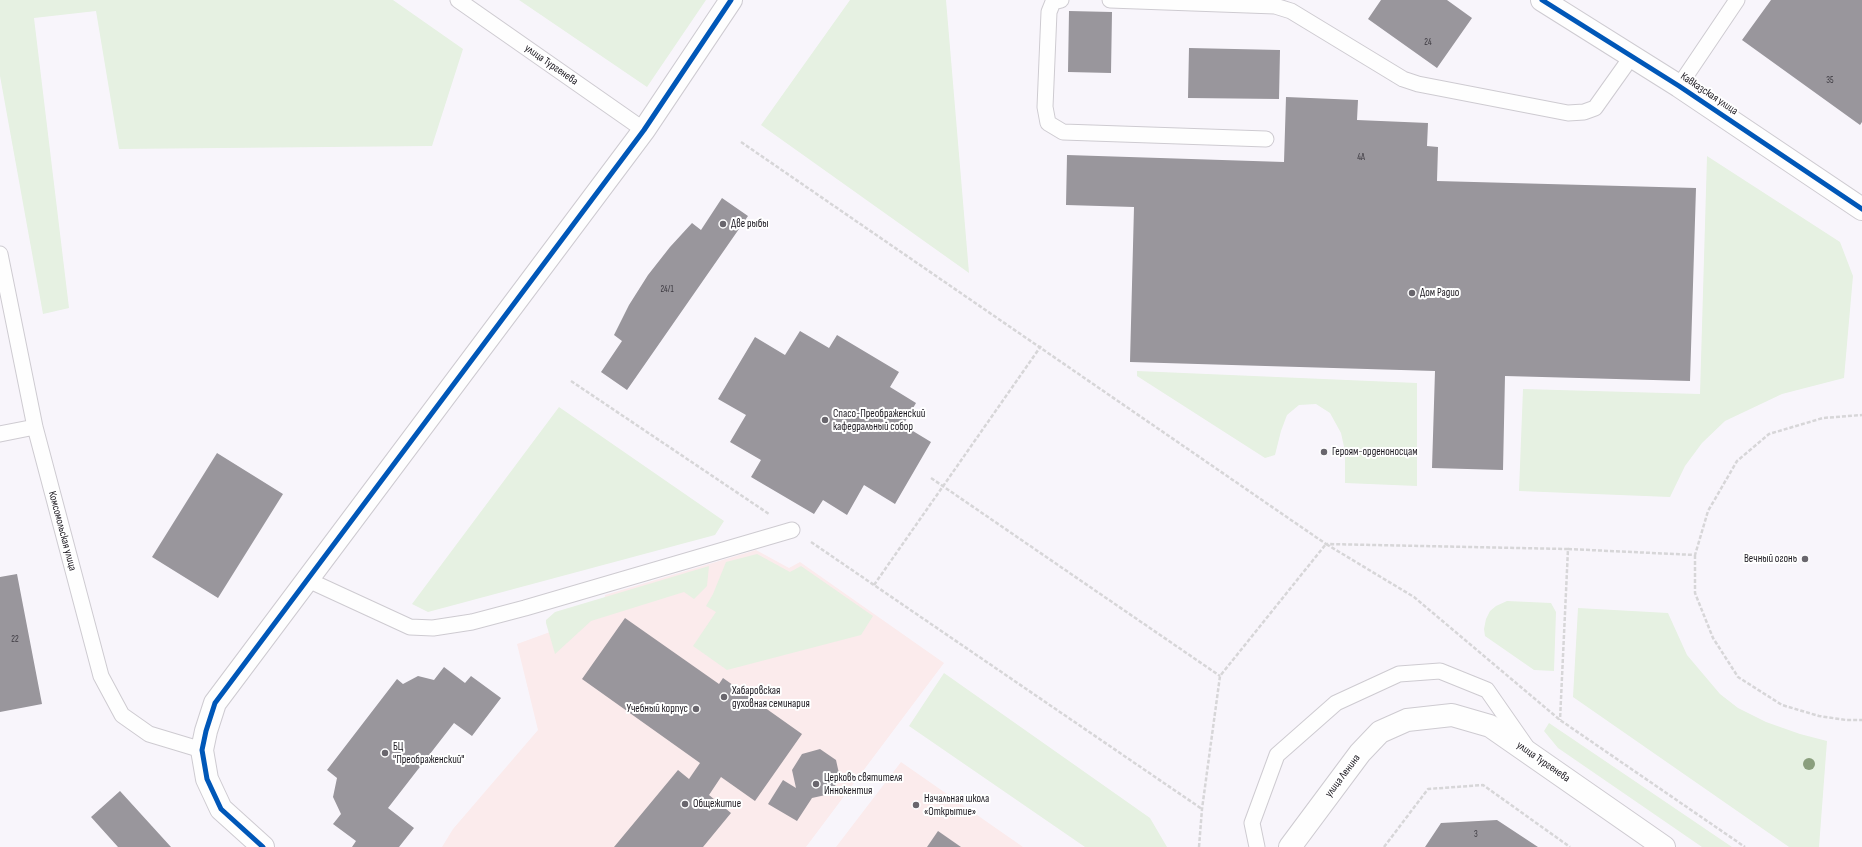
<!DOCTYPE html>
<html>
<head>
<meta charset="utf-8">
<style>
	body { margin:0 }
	canvas { display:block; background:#f8f5fb }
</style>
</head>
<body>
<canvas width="1862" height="847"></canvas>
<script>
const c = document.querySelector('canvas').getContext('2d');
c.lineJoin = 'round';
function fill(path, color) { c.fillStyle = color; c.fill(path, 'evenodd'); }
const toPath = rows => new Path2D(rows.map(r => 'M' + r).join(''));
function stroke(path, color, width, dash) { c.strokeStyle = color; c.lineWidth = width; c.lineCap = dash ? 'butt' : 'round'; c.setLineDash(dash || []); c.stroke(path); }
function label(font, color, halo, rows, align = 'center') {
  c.font = font + ' "Sofia Sans Condensed",sans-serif'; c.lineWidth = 4; c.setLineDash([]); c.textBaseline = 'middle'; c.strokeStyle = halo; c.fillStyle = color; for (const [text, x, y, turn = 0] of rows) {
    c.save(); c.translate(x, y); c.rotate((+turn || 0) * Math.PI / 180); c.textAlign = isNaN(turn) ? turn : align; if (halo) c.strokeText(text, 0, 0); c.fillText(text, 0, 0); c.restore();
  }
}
const education = toPath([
	[756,550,789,568,800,562,944,663,806,847,442,847,453,829,538,730,517,644,550,632,604,603,605,595],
	[901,762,1023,847,836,847]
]);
const green = toPath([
	[0,0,393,0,463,49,432,146,119,149,96,11,34,18,69,308,43,314,0,76],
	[519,0,706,0,647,87],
	[850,0,946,0,969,273,761,125],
	[1707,156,1840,242,1853,276,1844,378,1782,394,1725,421,1702,443,1685,466,1670,497,1519,491,1523,389,1700,394],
	[1137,371,1417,383,1417,486,1345,483,1345,451,1341,433,1330,413,1316,404,1299,405,1287,415,1281,431,1275,455,1265,458,1137,376],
	[559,407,724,521,715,535,428,612,412,604],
	[757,554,790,572,801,566,873,616,861,635,727,670,693,646,716,612,706,606,713,594,726,562],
	[709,566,707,586,694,599,684,592,591,621,555,654,546,623,546,620,555,612],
	[1507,601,1551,603,1556,612,1554,671,1534,670,1485,636,1484,629,1486,619,1490,611,1496,606],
	[1578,608,1668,613,1687,655,1720,694,1738,708,1766,722,1800,734,1827,741,1819,847,1789,847,1573,697],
	[944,673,1150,818,1167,847,1085,847,909,726],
	[1549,723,1732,847,1702,847,1558,748,1544,731]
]);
const building = toPath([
	[1381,0,1447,0,1472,18,1437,68,1368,19],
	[1771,0,1862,0,1862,122,1860,125,1742,40],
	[1069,11,1112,12,1111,73,1068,72],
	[1189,48,1280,50,1279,99,1188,98],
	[1286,97,1358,100,1357,120,1428,123,1427,146,1438,147,1437,181,1696,188,1690,381,1505,376,1503,470,1432,468,1435,371,1130,362,1134,207,1066,205,1067,155,1284,162],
	[722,198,748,216,627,390,601,372,622,341,614,335,629,305,648,275,670,247,692,223,701,230],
	[800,331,829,348,837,335,899,372,890,387,916,403,903,425,931,442,895,504,864,485,847,515,823,500,814,514,751,477,761,460,730,442,746,415,718,399,755,337,785,355],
	[217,453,283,494,218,598,152,557],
	[17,574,42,704,0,712,0,577],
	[625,618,719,684,723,678,802,734,755,801,721,777,709,795,731,813,703,847,614,847,678,770,689,779,700,763,582,679],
	[444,667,465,683,471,676,501,698,472,736,454,723,388,808,414,828,399,847,352,847,356,841,333,824,341,814,333,797,337,778,327,770,397,679,403,684,418,676,434,680],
	[820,749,836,760,840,778,830,794,812,798,797,821,768,804,783,780,796,788,792,770,802,754],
	[120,791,171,847,118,847,91,817],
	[1497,820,1538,847,1425,847,1441,823],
	[938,831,961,847,927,847]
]);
const path = toPath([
	[741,142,1326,544,1568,549,1560,720],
	[571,381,769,514],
	[931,478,1220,676],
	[811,542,1202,809],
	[1568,549,1695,555,1708,511,1737,461,1769,434,1823,418,1862,415],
	[1695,555,1695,593,1713,638,1738,677,1782,705,1819,716,1846,720,1862,720],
	[874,585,1041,346],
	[1199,847,1202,809,1220,676,1326,544,1414,597,1560,720,1745,847],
	[1384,847,1428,789,1483,785,1570,847]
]);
const lane = toPath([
	[458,0,644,130],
	[1061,0,1053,2,1049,12,1045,107,1048,123,1063,132,1266,139],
	[1110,0,1275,6,1291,11,1403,79,1418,84,1568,113,1584,112,1595,108,1632,56],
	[1679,86,1737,0],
	[0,254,35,427,101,676,122,715,149,734,202,750],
	[0,434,35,427],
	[308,580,410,627,433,628,472,622,525,608,792,530],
	[1257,847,1252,823,1277,755,1336,703,1399,674,1440,671,1487,690,1526,746]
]);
const street = toPath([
	[1542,0,1679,86,1862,209],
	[263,847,221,809,207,779,202,750,206,731,215,703,644,130,731,0]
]);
const secondary = toPath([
	[1290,847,1360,753,1380,732,1407,720,1452,715,1490,726,1664,847]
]);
const cycleway = toPath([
	[1542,0,1679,86,1862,209],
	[263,847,221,809,207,779,202,750,206,731,215,703,644,130,731,0]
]);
const trees = [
	[1809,764]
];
const markers = [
	[723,224,4,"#69666d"],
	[1412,293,4,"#69666d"],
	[825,420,4,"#69666d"],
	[1324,452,4,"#69666d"],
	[1805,559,4,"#69666d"],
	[724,697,4,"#69666d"],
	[696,709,4,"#69666d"],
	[385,753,4,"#69666d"],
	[816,784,4,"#69666d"],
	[685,804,4,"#69666d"],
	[916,805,4,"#69666d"]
];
const numberNames = [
	["24",1428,43],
	["35",1830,81],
	["4А",1361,158],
	["24/1",667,290],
	["22",15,640],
	["3",1476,835]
];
const streetNames = [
	["улица Тургенева",551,65,35],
	["Кавказская улица",1709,94,34],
	["Комсомольская улица",62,531,75],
	["улица Тургенева",1543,762,35],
	["улица Ленина",1343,776,-53]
];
const poiNames = [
	["Две рыбы",731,224],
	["Дом Радио",1420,293],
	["Спасо-Преображенский",833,414],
	["кафедральный собор",833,427],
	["Героям-орденоносцам",1332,452],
	["Вечный огонь",1797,559,"right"],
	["Хабаровская",732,691],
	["духовная семинария",732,704],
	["Учебный корпус",688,709,"right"],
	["БЦ",393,747],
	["\"Преображенский\"",393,760],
	["Церковь святителя",824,778],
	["Иннокентия",824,791],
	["Начальная школа",924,799],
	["«Открытие»",924,812],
	["Общежитие",693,804]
];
fill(education, '#fbebec');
fill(green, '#e6f1e2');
fill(building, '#99969c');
stroke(lane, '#cecbd1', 17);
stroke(street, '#cecbd1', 24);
stroke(secondary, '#cecbd1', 24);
stroke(path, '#d7d6d8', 2.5, [4, 2]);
stroke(lane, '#fefefe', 15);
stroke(street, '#fefefe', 22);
stroke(secondary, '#fefefe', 22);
stroke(cycleway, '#0057b8', 5);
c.fillStyle = '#8a9f7d';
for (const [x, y] of trees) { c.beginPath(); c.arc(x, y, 6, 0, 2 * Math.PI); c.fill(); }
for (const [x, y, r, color] of markers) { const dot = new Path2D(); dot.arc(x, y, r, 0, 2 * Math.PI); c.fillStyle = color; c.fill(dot); stroke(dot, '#fff', 1.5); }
label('9px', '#3b383f', null, numberNames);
label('11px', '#1c1920', '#fff', streetNames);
label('11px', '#1c1920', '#fff', poiNames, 'left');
</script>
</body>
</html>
